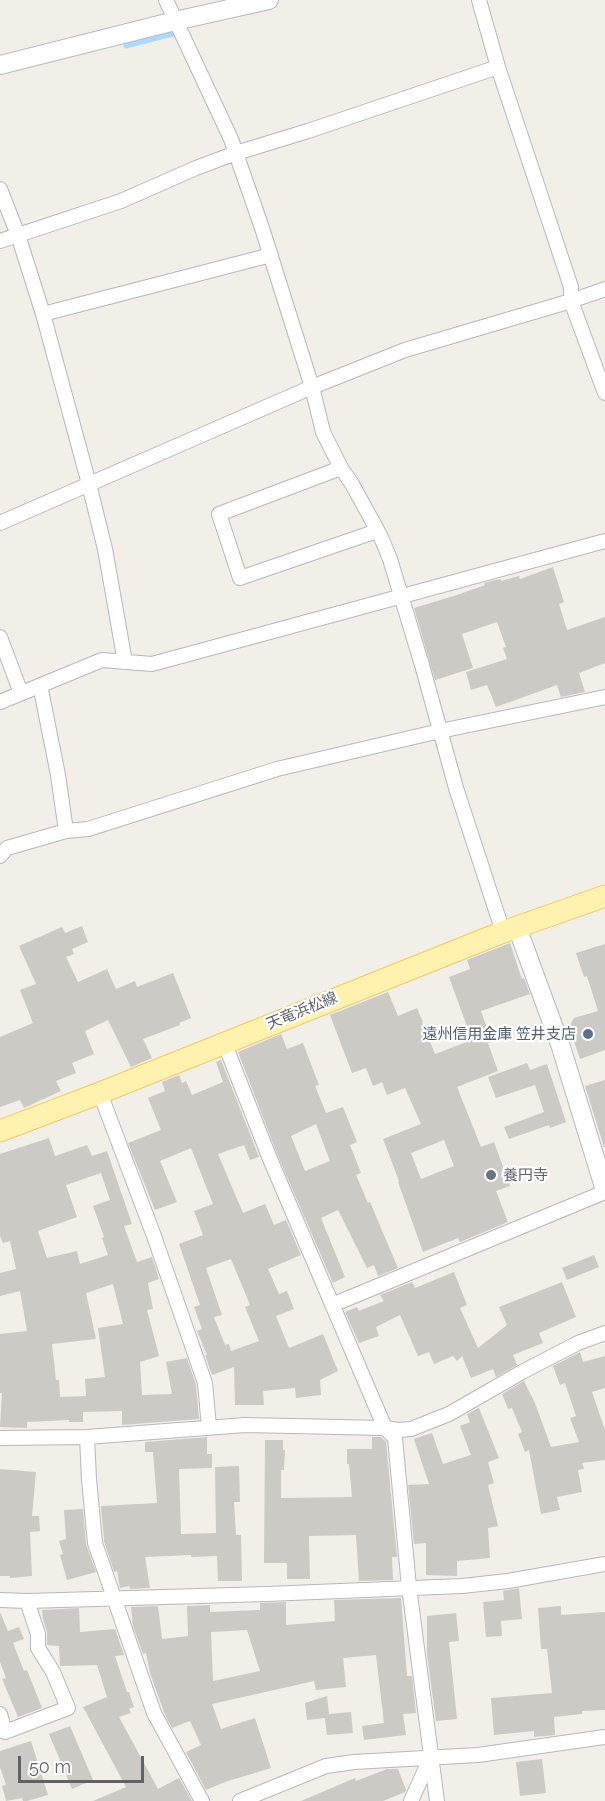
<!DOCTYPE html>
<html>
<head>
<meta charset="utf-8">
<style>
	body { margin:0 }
	#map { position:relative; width:605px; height:1801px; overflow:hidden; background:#f1efe8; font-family:Raleway,sans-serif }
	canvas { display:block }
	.scale { position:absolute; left:18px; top:1756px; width:126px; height:27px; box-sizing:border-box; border:3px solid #5f6368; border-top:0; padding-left:8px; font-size:18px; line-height:21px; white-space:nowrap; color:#5f6368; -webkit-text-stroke:4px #fff; paint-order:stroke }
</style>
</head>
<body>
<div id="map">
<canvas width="605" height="1801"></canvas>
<div class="scale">50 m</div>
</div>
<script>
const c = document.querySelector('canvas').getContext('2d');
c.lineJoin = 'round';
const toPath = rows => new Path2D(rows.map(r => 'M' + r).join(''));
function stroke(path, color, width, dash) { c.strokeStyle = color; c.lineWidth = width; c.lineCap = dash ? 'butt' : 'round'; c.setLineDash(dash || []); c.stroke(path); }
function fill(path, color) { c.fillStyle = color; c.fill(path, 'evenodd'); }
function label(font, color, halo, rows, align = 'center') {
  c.font = font + ' Raleway,"Noto Sans JP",sans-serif'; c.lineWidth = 4.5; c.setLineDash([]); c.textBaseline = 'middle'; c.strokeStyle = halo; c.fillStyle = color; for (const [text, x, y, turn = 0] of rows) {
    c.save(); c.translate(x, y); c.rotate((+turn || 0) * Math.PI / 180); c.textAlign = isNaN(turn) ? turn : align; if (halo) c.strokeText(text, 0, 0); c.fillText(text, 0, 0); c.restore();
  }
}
const stream = toPath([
	[126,46,173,34]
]);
const building = toPath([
	[553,567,564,602,559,604,567,630,605,617,605,663,579,673,585,692,561,697,557,685,496,707,487,685,471,690,466,672,507,659,503,648,506,647,497,622,462,634,473,668,435,680,414,608,460,594,485,585,484,583,500,579,501,581,519,576,520,579],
	[82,926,88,942,72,949,74,954,66,957,78,982,107,969,116,989,135,981,137,987,173,973,191,1018,179,1023,180,1025,143,1039,152,1058,131,1067,108,1020,85,1031,94,1054,72,1063,76,1073,56,1081,61,1091,24,1108,20,1100,0,1107,0,1037,33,1023,20,990,36,984,19,946,62,927,65,933],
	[510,943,522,979,524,978,530,994,481,1011,492,1042,488,1043,498,1071,457,1087,481,1147,494,1142,510,1186,496,1191,508,1222,460,1242,458,1238,423,1252,398,1182,399,1181,383,1139,421,1124,405,1088,387,1095,382,1082,373,1086,366,1068,352,1073,330,1015,388,992,398,1016,417,1008,423,1022,422,1022,435,1054,472,1040,449,977,470,969,467,960],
	[444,1140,454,1166,421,1179,411,1153],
	[605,944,605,1050,580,1059,569,1027,574,1018,598,1011,587,976,584,977,576,953],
	[281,1034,287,1049,303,1043,319,1085,315,1086,326,1113,343,1107,357,1142,350,1145,361,1173,356,1175,368,1203,370,1202,398,1268,378,1276,374,1265,367,1268,338,1210,321,1218,345,1277,333,1283,278,1156,238,1052],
	[316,1124,330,1161,305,1171,291,1136],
	[221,1060,259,1157,250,1160,244,1145,218,1154,243,1213,265,1204,274,1225,286,1220,301,1255,268,1269,279,1294,287,1291,294,1309,276,1316,289,1348,323,1334,338,1371,320,1380,321,1395,296,1398,295,1388,263,1391,264,1405,235,1405,234,1367,212,1375,205,1355,207,1355,197,1331,202,1329,194,1307,200,1305,179,1244,203,1235,194,1211,213,1204,191,1148,160,1161,177,1202,155,1210,128,1143,161,1130,148,1098,165,1091,162,1082,179,1075,182,1083,186,1081,192,1095,223,1082,216,1062],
	[231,1259,250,1305,245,1307,259,1341,231,1351,229,1344,225,1345,214,1317,222,1315,206,1268],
	[527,1063,530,1070,547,1064,566,1122,550,1128,549,1125,509,1139,504,1127,544,1112,535,1085,496,1098,488,1077],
	[605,1080,605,1147,604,1147,585,1086],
	[49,1138,55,1156,87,1145,92,1156,107,1151,132,1224,124,1226,137,1262,152,1257,159,1279,148,1283,153,1309,147,1310,159,1356,140,1362,142,1395,172,1394,166,1362,187,1358,196,1385,199,1419,122,1425,122,1411,83,1412,83,1422,69,1422,69,1420,27,1422,27,1428,0,1427,2,1393,0,1393,0,1334,27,1331,20,1291,0,1296,0,1273,16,1269,10,1241,3,1243,0,1236,0,1154],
	[101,1173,110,1200,93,1206,104,1237,102,1238,108,1255,80,1264,77,1251,47,1258,38,1231,77,1217,66,1185],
	[113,1284,123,1324,98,1328,105,1377,85,1379,86,1396,60,1397,59,1380,56,1380,52,1344,96,1339,86,1293],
	[594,1255,599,1267,567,1280,562,1268],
	[454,1272,467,1305,460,1308,478,1348,507,1325,499,1307,562,1282,576,1317,539,1333,543,1343,513,1355,517,1365,496,1377,493,1369,471,1378,462,1356,457,1361,453,1356,434,1364,429,1352,418,1356,400,1315,376,1327,379,1336,359,1343,345,1312,357,1307,359,1311,384,1301,380,1295,412,1282,415,1288],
	[580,1352,583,1362,605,1356,605,1388,592,1392,605,1430,605,1460,582,1463,584,1469,578,1470,582,1492,557,1497,560,1510,541,1514,529,1450,525,1452,518,1434,522,1432,512,1408,508,1409,502,1394,524,1381,535,1403,551,1447,579,1442,570,1418,576,1416,565,1383,560,1385,553,1366],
	[479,1408,499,1458,488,1462,494,1483,488,1485,498,1526,488,1528,490,1558,457,1561,457,1576,426,1575,426,1543,414,1544,408,1485,429,1484,414,1439,432,1433,443,1464,471,1455,460,1426,470,1422,467,1414],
	[207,1437,207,1454,212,1454,212,1468,179,1469,181,1534,216,1533,215,1467,239,1466,240,1502,234,1502,236,1535,241,1535,242,1581,218,1581,217,1556,191,1557,191,1555,145,1557,150,1588,130,1589,129,1586,120,1588,117,1571,114,1572,104,1541,101,1506,157,1503,153,1452,145,1452,145,1442],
	[372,1437,381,1437,386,1442,397,1557,392,1557,393,1580,359,1581,356,1535,309,1536,310,1579,287,1579,287,1563,264,1563,265,1440,283,1440,283,1450,285,1450,284,1470,281,1470,281,1498,352,1497,349,1464,347,1464,347,1449,372,1449],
	[0,1469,36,1472,32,1516,39,1516,40,1531,30,1532,32,1576,10,1578,10,1576,0,1576],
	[83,1509,86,1544,96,1572,67,1580,60,1555,63,1554,59,1541,66,1539,64,1510],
	[519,1588,522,1619,501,1621,502,1636,486,1637,483,1602,504,1600,503,1591],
	[401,1598,407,1676,412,1676,416,1713,403,1714,406,1735,364,1740,362,1726,384,1723,376,1655,343,1658,346,1687,316,1690,314,1681,212,1704,221,1729,255,1718,271,1768,225,1782,206,1790,186,1752,201,1745,190,1721,172,1728,165,1715,150,1673,146,1653,143,1654,133,1626,131,1607,158,1606,162,1639,188,1636,187,1606,210,1605,210,1612,260,1610,260,1603,286,1602,286,1625,335,1621,334,1600],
	[247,1630,260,1671,213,1681,211,1632],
	[561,1606,561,1615,605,1612,605,1710,582,1711,582,1714,554,1717,555,1735,534,1737,534,1731,494,1735,491,1698,552,1693,547,1649,541,1649,538,1608],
	[79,1608,80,1632,115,1629,124,1655,115,1656,127,1692,129,1692,134,1707,129,1709,131,1713,119,1717,158,1789,179,1778,192,1801,93,1801,126,1787,83,1707,107,1697,97,1665,60,1666,59,1646,47,1645,47,1632,43,1619,42,1610],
	[0,1612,8,1631,19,1627,24,1639,13,1643,24,1671,27,1670,42,1708,18,1717,2,1679,6,1678,0,1662],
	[456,1613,459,1641,449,1642,457,1719,436,1721,427,1654,427,1616],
	[327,1696,329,1714,351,1712,353,1733,327,1735,325,1718,307,1720,305,1703],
	[70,1726,93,1780,72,1789,49,1734],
	[31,1741,48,1795,27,1801,23,1801,22,1798,6,1801,2,1786,6,1785,0,1767,0,1751],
	[542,1759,546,1793,520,1796,516,1762],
	[387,1769,398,1769,406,1790,405,1792,383,1801,301,1801,355,1778,356,1781]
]);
const street = toPath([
	[166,0,231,139,262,228,312,387,323,432,341,468,352,484,380,535,390,559,422,665,456,788,503,932],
	[479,0,498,67,571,287,571,301,605,393],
	[0,189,18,235,43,314,89,484,105,549,125,662],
	[0,241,121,201,196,168,236,153,308,131,498,67],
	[43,314,271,255],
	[341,468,219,514,240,578,377,531],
	[0,523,312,387,405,350,571,301,605,289],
	[0,637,21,693],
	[40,685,58,775,66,831,88,829,277,769,440,731,605,697],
	[0,702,102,660,152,664,605,541],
	[0,856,7,848,66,831],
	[224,1042,270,1159,385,1428,395,1438,409,1587,437,1801],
	[100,1093,154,1236,205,1383,209,1427],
	[332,1305,605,1192],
	[87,1437,89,1479,95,1543,154,1713,202,1801],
	[0,1438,87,1437,245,1425,385,1428,398,1430,411,1429,449,1414,522,1372,578,1343,605,1333],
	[0,1600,27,1601,267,1594,462,1586,508,1581,605,1564],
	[0,1714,5,1732,68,1708,53,1672,38,1648,38,1634,27,1601],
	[240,1801,326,1766,354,1762,478,1755,605,1737],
	[411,1801,430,1759]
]);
const secondary = toPath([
	[0,65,175,21,269,0],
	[517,927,561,1047,605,1190]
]);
const primary = toPath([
	[0,1131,100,1093,503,932,605,896]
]);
const markers = [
	[588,1034,6,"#5c6f8a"],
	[491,1175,6,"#6b7280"]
];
const streetNames = [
	["天竜浜松線",302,1011,-22]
];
const serviceNames = [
	["遠州信用金庫 笠井支店",576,1034]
];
const worshipNames = [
	["養円寺",503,1175]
];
stroke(stream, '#aadaff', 5);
fill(building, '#cccac5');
stroke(street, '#b5b8bc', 16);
stroke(secondary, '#b6babf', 20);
stroke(primary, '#f2c960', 23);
stroke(street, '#fff', 14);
stroke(secondary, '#fff', 18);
stroke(primary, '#fff2af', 21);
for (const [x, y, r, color] of markers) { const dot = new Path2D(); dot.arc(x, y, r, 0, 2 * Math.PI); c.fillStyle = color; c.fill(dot); stroke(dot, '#fff', 2); }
label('15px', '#5f6368', '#fff', streetNames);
label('15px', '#4e5e75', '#fff', serviceNames, 'right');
label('15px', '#5b616d', '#fff', worshipNames, 'left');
</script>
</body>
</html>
